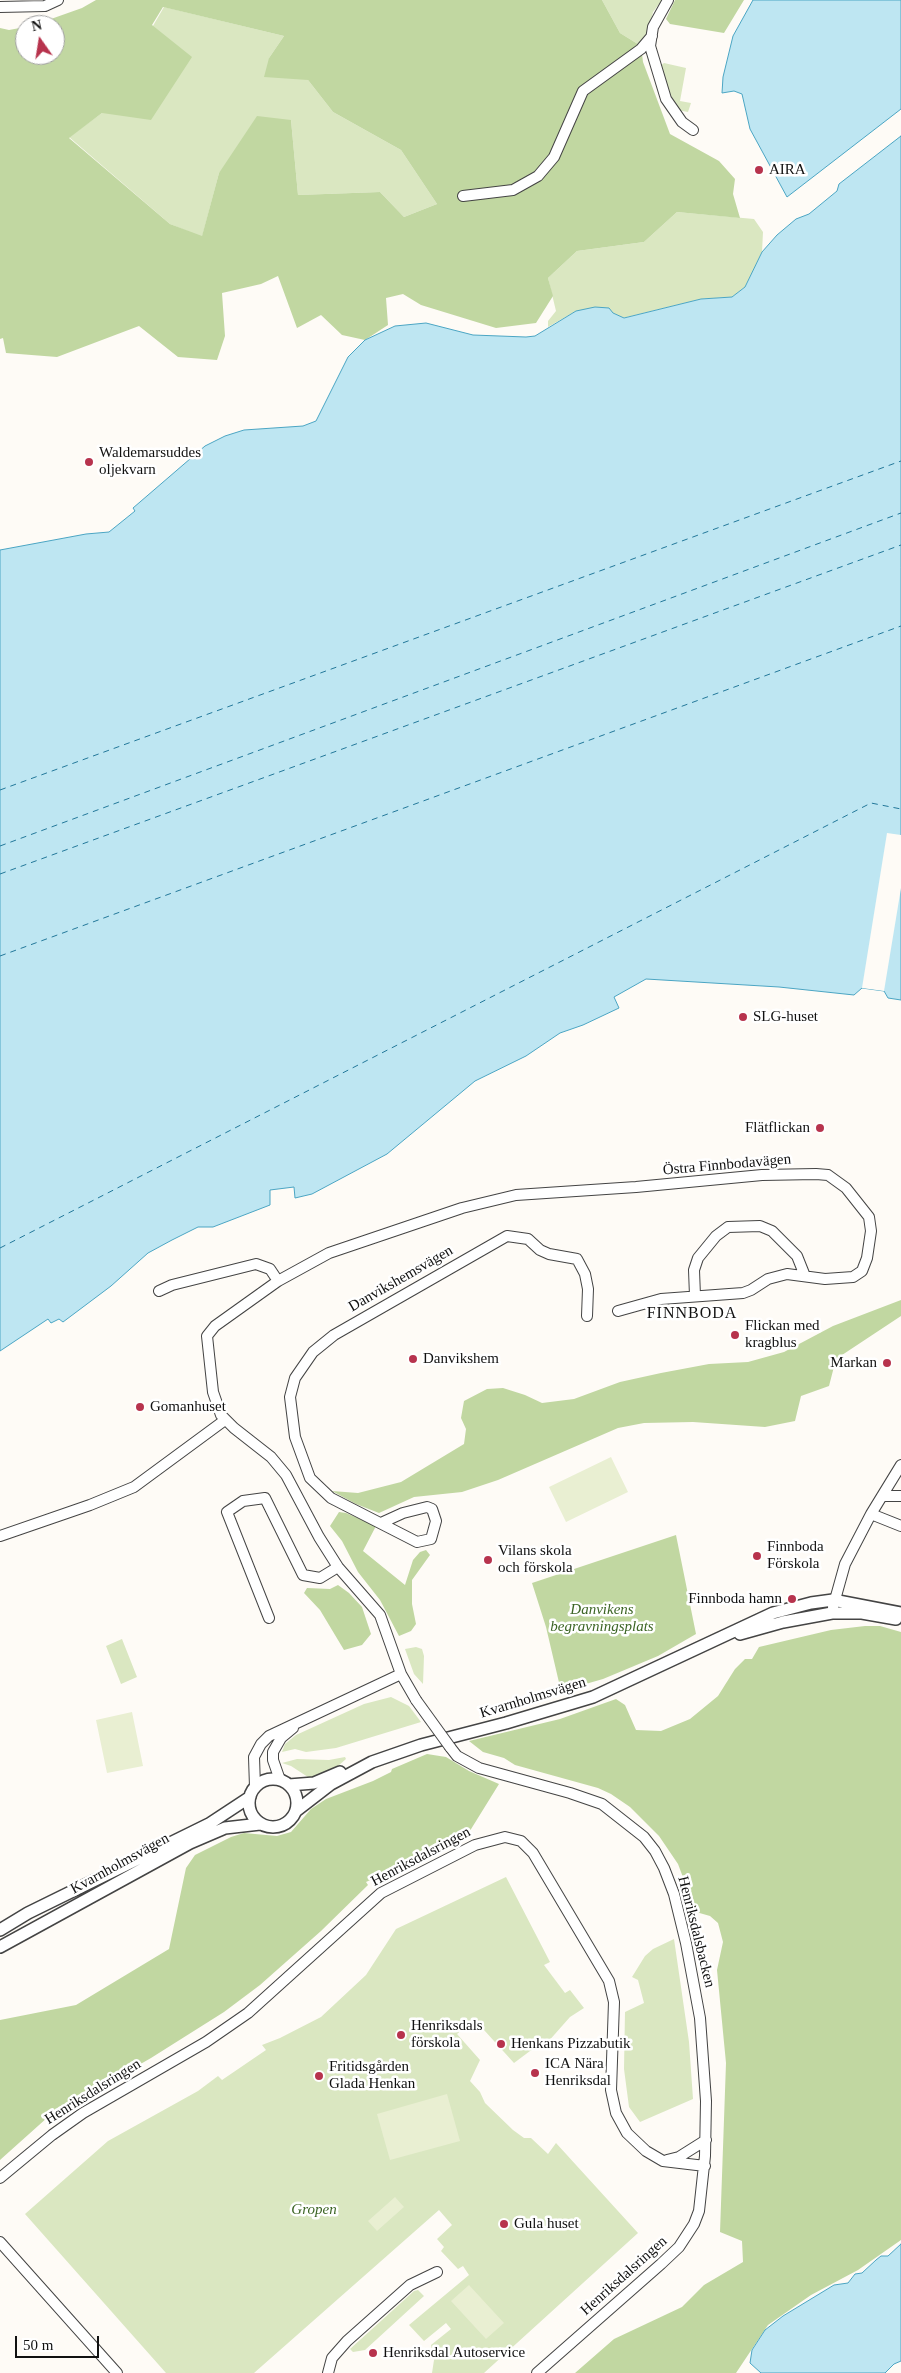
<!DOCTYPE html>
<html>
<head>
<meta charset="utf-8">
<style>
	body { margin:0 }
	#map { position:relative; width:901px; height:2373px; overflow:hidden; background:#fefbf6; font-family:Georgia,serif }
	canvas { display:block }
	.north { position:absolute; left:15px; top:15px; width:50px; height:50px; box-sizing:border-box; background:#fff; border:1px solid #a0a0a0; border-radius:50%; rotate:347deg; font-size:14px; font-weight:700; line-height:20px; text-align:center; color:#111 }
	.north::after { content:''; display:block; margin:auto; width:18px; height:22px; background:#b7334d; clip-path:polygon(50% 0,100% 100%,50% 72%,0 100%) }
	.scale { position:absolute; left:15px; top:2336px; width:84px; height:22px; box-sizing:border-box; border:2px solid #111; border-top:0; padding-left:6px; font-size:15px; line-height:18px; white-space:nowrap; color:#111; -webkit-text-stroke:4px #fff; paint-order:stroke }
</style>
</head>
<body>
<div id="map">
<canvas width="901" height="2373"></canvas>
<div class="north">N</div>
<div class="scale">50 m</div>
</div>
<script>
const c = document.querySelector('canvas').getContext('2d');
c.lineJoin = 'round';
function fill(path, color) { c.fillStyle = color; c.fill(path, 'evenodd'); }
const toPath = rows => new Path2D(rows.map(r => 'M' + r).join(''));
function stroke(path, color, width, dash) { c.strokeStyle = color; c.lineWidth = width; c.lineCap = dash ? 'butt' : 'round'; c.setLineDash(dash || []); c.stroke(path); }
function label(font, color, halo, rows, align = 'center') {
  c.font = font + ' Georgia,serif'; c.lineWidth = 5; c.setLineDash([]); c.textBaseline = 'middle'; c.strokeStyle = halo; c.fillStyle = color; for (const [text, x, y, turn = 0] of rows) {
    c.save(); c.translate(x, y); c.rotate((+turn || 0) * Math.PI / 180); c.textAlign = isNaN(turn) ? turn : align; if (halo) c.strokeText(text, 0, 0); c.fillText(text, 0, 0); c.restore();
  }
}
const green = toPath([
	[602,0,662,0,653,12,649,29,641,46,620,33],
	[164,7,284,36,269,58,308,80,333,112,401,150,437,204,404,217,380,192,298,195,291,120,219,173,202,237,170,224,69,137,102,113],
	[664,63,686,68,680,101,691,103,688,112,677,110,662,76,660,66],
	[677,212,754,219,763,232,762,252,745,287,732,297,701,299,623,318,613,313,576,311,548,327,548,321,556,311,548,278,577,251,644,242],
	[122,1639,137,1677,121,1684,106,1646],
	[416,1647,422,1649,424,1656,423,1684,414,1674,405,1649],
	[391,1697,409,1706,421,1722,336,1748,306,1752,295,1749,282,1752,285,1744,296,1735,364,1704],
	[345,1757,346,1759,338,1766,311,1779,291,1766,282,1763,297,1759,329,1760],
	[506,1877,550,1962,544,1965,565,1993,570,1990,584,2008,570,2017,547,2043,530,2051,514,2063,474,2019,457,2034,480,2060,470,2081,480,2092,485,2103,513,2130,524,2138,531,2138,548,2154,556,2143,638,2233,484,2373,432,2373,434,2360,431,2345,451,2329,446,2323,424,2341,409,2325,469,2275,463,2266,458,2269,441,2251,444,2247,437,2239,452,2225,439,2210,254,2373,166,2373,25,2214,108,2141,198,2091,218,2076,222,2080,266,2050,262,2045,280,2038,321,2017,366,1975,396,1929],
	[674,1939,689,2042,693,2099,640,2122,629,2107,624,2069,625,2012,644,2003,638,1980,632,1977,645,1956,653,1949],
	[418,2290,424,2296,365,2350,353,2352,350,2349,414,2291]
]);
const forest = toPath([
	[96,0,602,0,620,33,641,46,643,62,670,134,719,161,735,179,733,194,740,218,677,212,644,242,577,251,548,278,553,296,536,323,496,328,421,305,403,294,386,298,388,325,365,340,342,335,321,315,297,328,278,276,261,284,222,293,225,336,217,360,178,357,139,326,57,357,6,353,3,338,0,339,0,28,9,30,25,27,25,55,55,55,55,25,34,25,82,8],
	[163,7,284,36,269,58,264,77,308,80,333,112,401,150,437,204,404,217,380,192,298,195,291,120,257,116,219,173,202,236,170,224,69,138,102,113,151,120,192,57,152,25],
	[675,0,744,0,724,33,670,24,666,19],
	[901,1300,901,1316,836,1359,829,1386,801,1396,795,1421,765,1427,693,1422,644,1423,618,1428,498,1480,462,1492,414,1497,379,1513,356,1504,332,1491,358,1493,401,1482,464,1444,466,1429,461,1418,464,1401,487,1389,503,1388,525,1395,542,1403,574,1399,620,1382,661,1373,709,1364,748,1362,784,1352,833,1326],
	[339,1512,346,1513,376,1526,363,1551,405,1585,413,1560,420,1552,426,1550,430,1555,412,1580,412,1604,416,1624,411,1631,399,1636,380,1600,358,1572,342,1541,330,1526],
	[676,1535,696,1634,658,1656,603,1679,561,1691,546,1627,532,1583],
	[338,1585,349,1593,362,1607,371,1634,362,1645,344,1650,320,1610,304,1593,307,1588,330,1589],
	[865,1626,880,1626,901,1632,901,2240,858,2270,811,2295,768,2325,736,2373,575,2373,614,2339,682,2307,704,2285,743,2262,742,2241,720,2232,726,2063,717,1970,723,1942,718,1923,710,1916,696,1912,678,1864,659,1836,630,1807,611,1794,598,1788,515,1765,504,1758,483,1752,469,1741,560,1719,616,1699,625,1705,636,1730,661,1731,690,1719,718,1696,735,1669,745,1659,752,1659,759,1647,831,1630],
	[427,1754,446,1757,469,1771,499,1784,468,1834,366,1882,368,1885,321,1931,260,1985,224,2012,151,2058,48,2117,0,2160,0,2020,76,2005,169,1949,186,1868,195,1855,231,1837,244,1833,277,1836,291,1832,311,1809,326,1799,373,1781,391,1772,392,1769]
]);
const pitch = toPath([
	[611,1457,628,1492,566,1522,549,1487],
	[132,1712,143,1766,107,1773,96,1720],
	[447,2094,460,2141,390,2160,377,2114],
	[395,2197,404,2207,377,2231,368,2221],
	[469,2285,504,2323,486,2339,451,2301]
]);
const water = toPath([
	[753,0,901,0,901,109,787,197,750,129,742,94,734,91,722,93,723,77,733,36,753,0],
	[901,136,901,1000,888,998,884,991,862,988,854,995,779,987,646,979,614,997,619,1008,583,1025,560,1033,526,1056,475,1081,387,1154,312,1194,295,1198,294,1187,270,1190,270,1205,213,1227,198,1227,172,1240,148,1253,111,1286,63,1322,59,1319,51,1323,48,1319,0,1351,0,550,86,534,109,532,135,511,133,508,205,446,225,436,244,430,303,426,316,421,348,357,365,340,395,326,426,323,473,335,526,337,535,336,576,311,595,307,609,308,613,313,624,318,701,299,732,297,745,287,762,252,777,235,796,219,809,214,837,191,839,184,901,136],
	[901,2244,901,2361,894,2364,885,2373,761,2373,750,2363,752,2350,765,2330,783,2316,834,2285,848,2283,855,2274,862,2273,876,2260,881,2256,888,2256,901,2244]
]);
const pier = toPath([
	[887,833,901,835,901,888,884,991,862,988]
]);
const ferry = toPath([
	[0,790,901,461],
	[0,846,901,513],
	[0,874,901,545],
	[0,956,901,626],
	[0,1248,871,803,901,809]
]);
const minor = toPath([
	[668,0,653,27,650,46,666,99,682,122,693,130],
	[0,7,45,6,58,0],
	[463,196,513,190,538,176,554,157,583,91,641,49,652,36],
	[159,1291,172,1285,256,1264,270,1269,278,1281],
	[695,1296,694,1270,698,1258,716,1236,728,1227,760,1226,772,1231,797,1256,805,1276],
	[882,1496,901,1496],
	[871,1514,901,1526],
	[381,1523,403,1513,427,1507,432,1509,436,1521,431,1539,417,1542,331,1498,310,1478,295,1437,290,1397,295,1378,313,1352,334,1335,507,1236,528,1239,540,1250,549,1254,577,1259,585,1274,588,1289,587,1316],
	[0,1536,90,1505,134,1487,225,1420],
	[833,1607,845,1564,871,1514,901,1465],
	[269,1618,227,1512,243,1501,265,1498,303,1575,320,1578,338,1567],
	[416,1700,401,1674,380,1615,338,1567,319,1537,286,1475,271,1457,234,1428,221,1415,213,1392,207,1336,215,1326,278,1281,329,1253,462,1208,516,1195,636,1187,762,1175,816,1174,828,1175,846,1188,869,1217,871,1231,867,1258,862,1271,853,1277,825,1279,787,1274,768,1279,751,1290,743,1293,661,1299,618,1311],
	[450,1747,457,1756,479,1768,570,1793,602,1804,644,1837,655,1851,664,1868,674,1894,686,1943,700,2018,706,2101,705,2156,699,2211,694,2224,679,2247,661,2264,537,2373],
	[280,1780,273,1760,273,1752,281,1738,293,1728],
	[255,1787,254,1757,261,1744,269,1736,401,1674],
	[667,2160,679,2157,706,2140],
	[0,2178,52,2135,83,2113,206,2042,248,2013,381,1893,475,1845,505,1837,521,1841,533,1853,609,1981,614,2002,611,2090,616,2113,627,2133,646,2151,663,2161,705,2166],
	[0,2242,117,2373],
	[328,2373,332,2358,347,2341,410,2285,437,2272]
]);
const tertiary = toPath([
	[740,1634,783,1622,832,1613,862,1613,896,1619],
	'249 1803a24 24 0 1 1 48 0a24 24 0 1 1-48 0Z',
	[289,1785,314,1783,340,1772],
	[296,1811,331,1784,372,1762,421,1745,506,1723,593,1697,773,1613,811,1603,833,1600,901,1613],
	[0,1930,28,1913,209,1824,250,1797],
	[0,1947,190,1843,225,1828,260,1824]
]);
const minorBridge = toPath([
	[416,1700,450,1747]
]);
const markers = [
	[759,170,5,"#b7334d"],
	[89,462,5,"#b7334d"],
	[743,1017,5,"#b7334d"],
	[820,1128,5,"#b7334d"],
	[735,1335,5,"#b7334d"],
	[413,1359,5,"#b7334d"],
	[887,1363,5,"#b7334d"],
	[140,1407,5,"#b7334d"],
	[757,1556,5,"#b7334d"],
	[488,1560,5,"#b7334d"],
	[792,1599,5,"#b7334d"],
	[401,2035,5,"#b7334d"],
	[501,2044,5,"#b7334d"],
	[535,2073,5,"#b7334d"],
	[319,2076,5,"#b7334d"],
	[504,2224,5,"#b7334d"],
	[373,2353,5,"#b7334d"]
];
const poiNames = [
	["AIRA",769,170],
	["Waldemarsuddes",99,453],
	["oljekvarn",99,470],
	["SLG-huset",753,1017],
	["Flätflickan",810,1128,"right"],
	["Flickan med",745,1326],
	["kragblus",745,1343],
	["Danvikshem",423,1359],
	["Markan",877,1363,"right"],
	["Gomanhuset",150,1407],
	["Finnboda",767,1547],
	["Förskola",767,1564],
	["Vilans skola",498,1551],
	["och förskola",498,1568],
	["Finnboda hamn",782,1599,"right"],
	["Henriksdals",411,2026],
	["förskola",411,2043],
	["Henkans Pizzabutik",511,2044],
	["ICA Nära",545,2064],
	["Henriksdal",545,2081],
	["Fritidsgården",329,2067],
	["Glada Henkan",329,2084],
	["Gula huset",514,2224],
	["Henriksdal Autoservice",383,2353]
];
const streetNames = [
	["Östra Finnbodavägen",727,1165,-5],
	["Danvikshemsvägen",401,1279,-30],
	["Kvarnholmsvägen",533,1698,-17],
	["Henriksdalsringen",421,1857,-28],
	["Kvarnholmsvägen",120,1864,-29],
	["Henriksdalsbacken",696,1932,76],
	["Henriksdalsringen",93,2092,-32],
	["Henriksdalsringen",624,2276,-42]
];
const parkNames = [
	["Danvikens",602,1610],
	["begravningsplats",602,1627],
	["Gropen",314,2210]
];
const neighbourhoodNames = [
	["FINNBODA",692,1314]
];
fill(green, '#dae7c1');
fill(forest, '#c1d7a1');
fill(pitch, '#e9efd2');
fill(water, '#bee6f2');
stroke(water, '#4ba5c3', 1);
fill(pier, '#fefbf6');
stroke(ferry, '#23789a', 1, [6, 5]);
stroke(minor, '#444', 12);
stroke(tertiary, '#444', 14);
stroke(minor, '#fff', 10);
stroke(tertiary, '#fff', 11);
stroke(minorBridge, '#444', 12, []);
stroke(minorBridge, '#fff', 10);
for (const [x, y, r, color] of markers) { const dot = new Path2D(); dot.arc(x, y, r, 0, 2 * Math.PI); c.fillStyle = color; c.fill(dot); stroke(dot, '#fff', 2); }
label('15px', '#111', '#fff', poiNames, 'left');
label('15px', '#111', '#fff', streetNames);
label('italic 15px', '#3c6525', '#fff', parkNames);
c.letterSpacing = '1px';
label('16px', '#111', '#fff', neighbourhoodNames);
c.letterSpacing = '0px';
</script>
</body>
</html>
